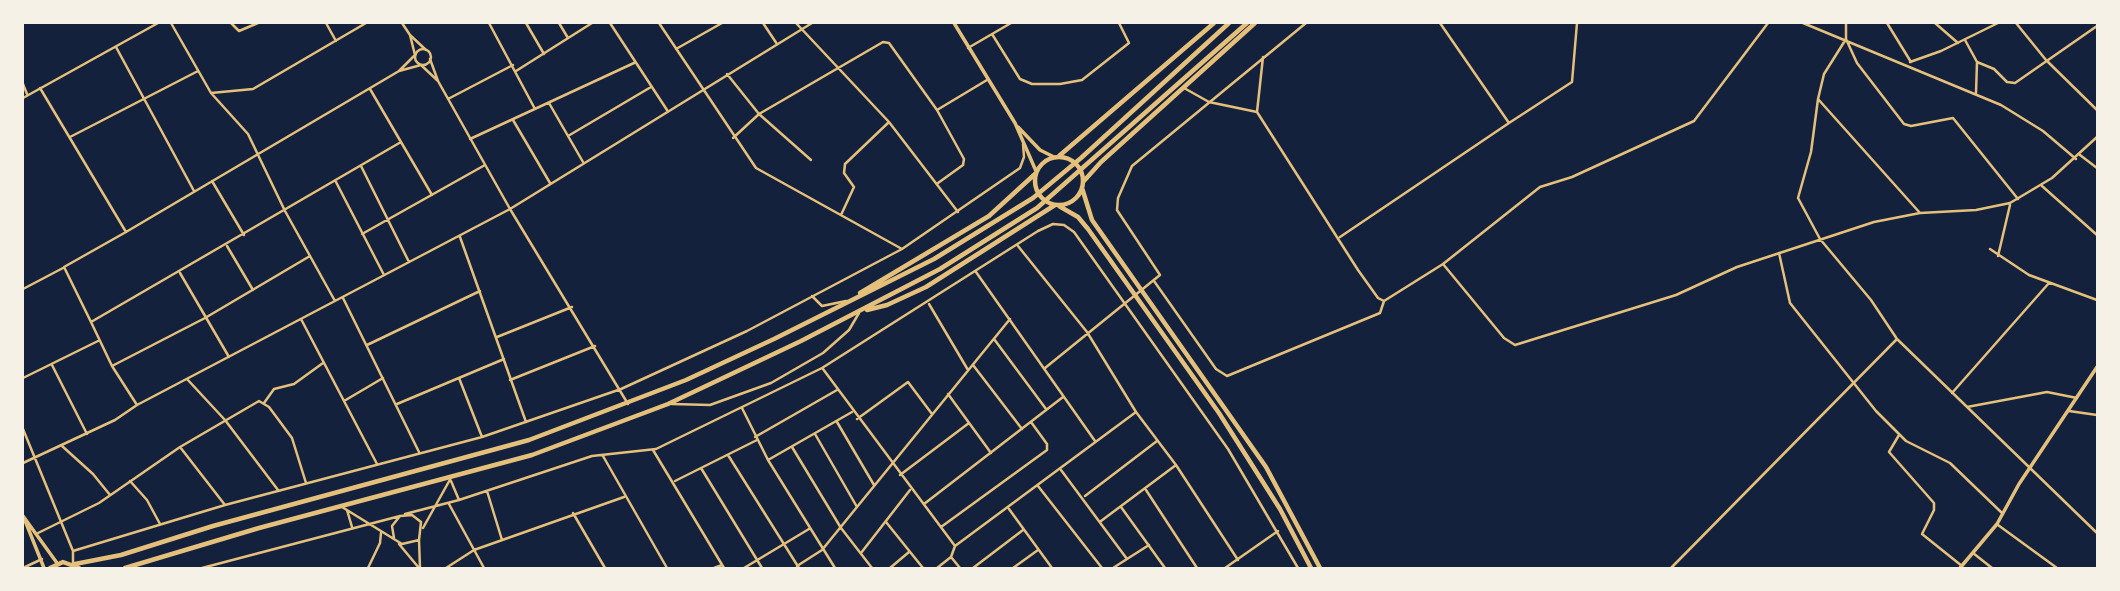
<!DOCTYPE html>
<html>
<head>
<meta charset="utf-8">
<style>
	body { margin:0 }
	#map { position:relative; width:2120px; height:591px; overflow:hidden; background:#14213d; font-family:Rubik,sans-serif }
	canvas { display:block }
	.frame { position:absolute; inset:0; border:24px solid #f6f1e7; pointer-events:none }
</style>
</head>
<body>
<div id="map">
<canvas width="2120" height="591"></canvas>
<div class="frame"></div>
</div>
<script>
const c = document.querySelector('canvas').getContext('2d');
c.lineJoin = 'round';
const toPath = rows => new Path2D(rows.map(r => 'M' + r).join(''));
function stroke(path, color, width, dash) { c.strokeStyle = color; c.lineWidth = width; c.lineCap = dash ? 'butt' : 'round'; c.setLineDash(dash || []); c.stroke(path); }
const minor = toPath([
	[171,23,211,93,248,134,285,211,335,301],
	[231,23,239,31,258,23],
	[326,23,336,41],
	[402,23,410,35],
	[489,23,535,109],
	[526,23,544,54],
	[559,23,568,38],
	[610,23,667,110],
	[659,23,756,168,902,249],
	[763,23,777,44],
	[796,23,889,122,958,212],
	[1803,23,2001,105,2043,131,2076,159],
	[1846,23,1846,39,1824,74,1818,99,1920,213],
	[1887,23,1911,62],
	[1935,23,1958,43],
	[2016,23,2046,60,2097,110],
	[992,34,1020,79,1032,84,1060,84,1082,80,1129,43,1119,23],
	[1846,39,1857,63,1904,124,1911,126,1953,118,2018,199],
	[1965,40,1977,62,1976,93],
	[116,47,194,191],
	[968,48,1011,23],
	'415 57a8 8 0 1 1 16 0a8 8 0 1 1-16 0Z',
	[676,49,722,23],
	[426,50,410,35,415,55,399,71,421,65,438,81,430,59],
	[1263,57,1257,112,1358,270,1378,298,1384,301,1443,264,1540,187,1572,177,1694,121,1768,23],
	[1910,62,1941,51,1998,23],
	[1977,62,1994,69,2007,82,2015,83,2097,26],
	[516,71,592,23],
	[727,74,759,114,883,42,889,43,937,110,987,80],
	[438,81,510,209,628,404],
	[23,84,27,94],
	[40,88,126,232,399,71],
	[1184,88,1209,102,1257,112],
	[370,89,432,195],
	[211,93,253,89,366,23],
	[23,98,158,23],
	[448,99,513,65],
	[1818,99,1811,152,1798,198,1820,239,1871,300,1897,339,2097,533],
	[549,103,583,162],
	[937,110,964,159,963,165,938,183],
	[513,120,550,183],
	[1509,123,1572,82,1577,23],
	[568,136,651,87],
	[70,137,198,71],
	[733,138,759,114,811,160],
	[470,139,634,63],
	[2080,155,2097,168],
	[361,166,409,262],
	[212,181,244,235],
	[336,182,384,275],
	[2042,186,2097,235],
	[841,215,854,187,844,173,845,164,889,122],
	[126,232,64,267,91,322,401,142],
	[362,234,485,165],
	[460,237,526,422],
	[1340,237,1509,123,1440,23],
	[227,246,253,290],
	[1018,246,1087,332,1136,412,1176,465,1238,560],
	[1990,249,2029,275,2097,300],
	[1779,253,1790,303,1876,411,1906,441,1950,463,2002,513],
	[1998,256,2010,205],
	[1443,264,1504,338,1515,345,1676,295,1737,267,1874,222,1920,213,1976,210,2010,203,2052,178,2097,137],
	[976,272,1095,441],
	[180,273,229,357],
	[1154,281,1216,369,1227,376,1380,313,1384,301],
	[23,289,63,268],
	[812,296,822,306,846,301],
	[343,298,419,452],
	[929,304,968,370],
	[301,319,377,464],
	[91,322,112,366,205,318,310,256],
	[497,337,572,307],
	[994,339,1046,409],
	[367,345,480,291],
	[52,365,87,434],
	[973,365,1022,429],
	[112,366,137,405,510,209,812,23],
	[1045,368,1160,275,1117,210,1118,198,1132,166,1306,23],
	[823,369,955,546],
	[23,378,98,341],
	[459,378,482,437],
	[187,379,225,420,278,490],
	[510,380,595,346],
	[1952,393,2049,283],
	[948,394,991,453],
	[344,401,383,378],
	[264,403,274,389,294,384,323,363],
	[397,404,504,359],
	[672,404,710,405,771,383,823,353,849,330,859,313],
	[1967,407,2047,392,2077,398],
	[742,408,768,460,835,568],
	[2069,411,2097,415],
	[857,419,908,382,932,414],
	[837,422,874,485],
	[23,429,73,551,73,564],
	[815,434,857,507],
	[1899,435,1889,452,1934,503,1934,510,1922,534,1962,566],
	[755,437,837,390],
	[62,446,93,474,110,495],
	[180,447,225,505],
	[792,447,841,528,872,568],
	[653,450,724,568],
	[728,455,799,568],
	[603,456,667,568],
	[768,460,852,412],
	[23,463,115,420,137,405],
	[701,468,762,568],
	[1061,470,1127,559,1149,545],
	[900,475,969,423],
	[130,481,147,500,160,524],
	[451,481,459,500],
	[675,481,757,440],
	[1038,486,1102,568],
	[1146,490,1197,568],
	[487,491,502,540],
	[1085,496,1157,441],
	[449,504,484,568],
	[924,504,1063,397],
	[342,507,402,544,419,540,421,522,412,515,400,516,392,526,394,538],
	[1121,507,1165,568],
	[1009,509,1052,568],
	[347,510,352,527],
	[573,513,605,568],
	[405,514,459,500,592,456,656,449,822,368,1038,231,1053,224,1064,225,1074,232,1228,449,1298,568],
	[1101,521,1176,465],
	[886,522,923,568],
	[1998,525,2057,568],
	[941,527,1047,450,1047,444,1031,422],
	[423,528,452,476],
	[38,533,99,503,180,447,259,401,269,407,292,438,306,483],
	[419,540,420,568],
	[399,544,419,568],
	[73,551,225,505,482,437,621,389,747,331,902,249,1020,168,1024,157,1023,144],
	[861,553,910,490],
	[1973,553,1992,568],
	[951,557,960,568],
	[797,566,822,550,1010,319],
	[23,568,42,559],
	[202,568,400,516],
	[368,568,380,543,381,533],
	[446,568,474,550,624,497],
	[714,568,722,565],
	[744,568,809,529],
	[890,568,909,552],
	[937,568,951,557,955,546,1136,412],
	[973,568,1023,530],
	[1013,568,1038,550],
	[1113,568,1127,559],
	[1225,568,1278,531],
	[1671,568,1897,339]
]);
const tertiary = toPath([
	[1960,568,1997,524,2019,484,2097,367]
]);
const secondary = toPath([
	[954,23,1015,123,1036,171],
	[1018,127,1040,150,1054,157],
	[23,516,57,563],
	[24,518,44,568]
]);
const trunk = toPath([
	[1059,156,1214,23],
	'1035 181a24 24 0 1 1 48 0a24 24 0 1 1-48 0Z',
	[1083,182,1101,162,1255,23],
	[1082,188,1092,220,1266,467,1320,568],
	[1059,206,1078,217,1088,229,1219,413,1280,509,1311,568],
	[860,293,989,216,1035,174],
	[867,310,887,305,926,287,1055,205],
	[75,564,121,555,213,526,529,440,686,380,774,339,934,259,1033,198,1081,158,1229,23],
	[50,568,63,562,79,568],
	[125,568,259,528,532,455,668,404,801,341,940,269,1037,208,1247,23]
]);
stroke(minor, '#e5c07b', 2.5);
stroke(tertiary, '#e5c07b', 3.5);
stroke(secondary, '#e5c07b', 3.5);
stroke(trunk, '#e5c07b', 4.5);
</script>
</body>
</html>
